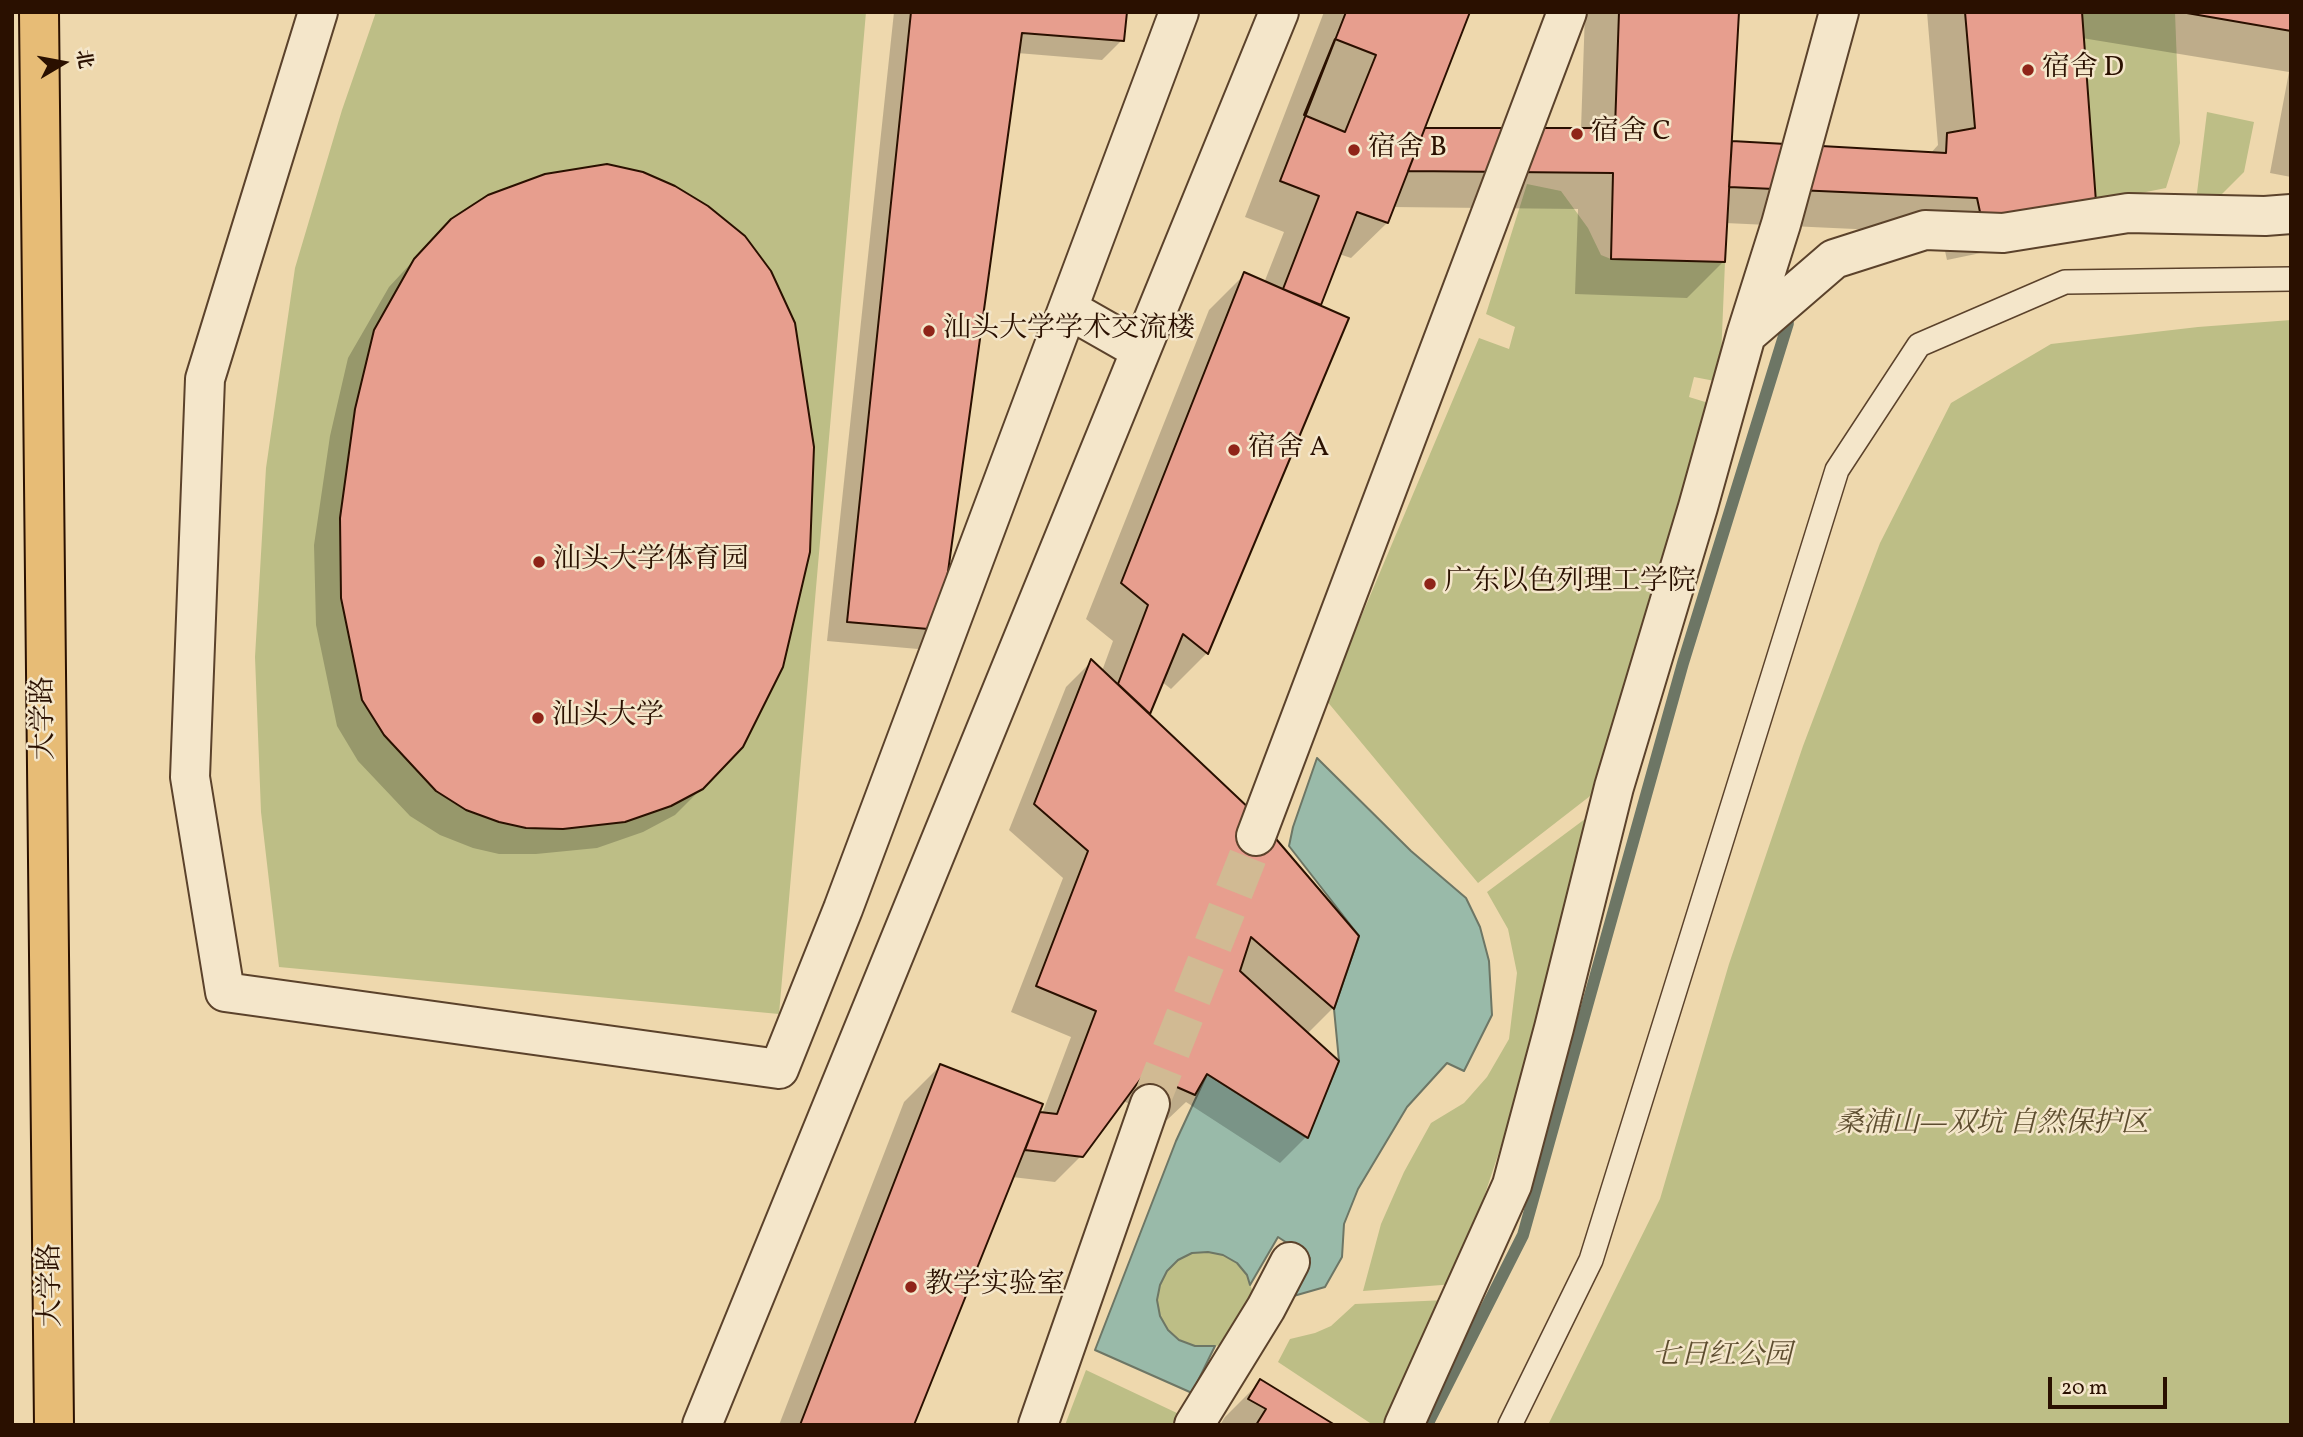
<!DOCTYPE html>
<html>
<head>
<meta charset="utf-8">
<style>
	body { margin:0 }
	#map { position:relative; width:2303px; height:1437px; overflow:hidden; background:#eed8ad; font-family:Vollkorn,"Noto Serif SC",serif }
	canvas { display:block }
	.frame { position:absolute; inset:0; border:14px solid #2a1000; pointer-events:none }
	.north { position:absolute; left:28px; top:28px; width:70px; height:70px; -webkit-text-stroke:5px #f4e6ca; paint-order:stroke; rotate:80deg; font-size:19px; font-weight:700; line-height:28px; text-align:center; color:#2a1000 }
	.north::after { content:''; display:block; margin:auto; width:24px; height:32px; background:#2a1000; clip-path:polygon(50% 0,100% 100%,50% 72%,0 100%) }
	.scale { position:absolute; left:2048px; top:1377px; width:119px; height:32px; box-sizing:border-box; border:4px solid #2a1000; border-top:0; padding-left:9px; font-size:21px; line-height:24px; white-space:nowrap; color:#2a1000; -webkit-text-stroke:5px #f4e6ca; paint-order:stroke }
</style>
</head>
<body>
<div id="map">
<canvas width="2303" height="1437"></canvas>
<div class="frame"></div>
<div class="north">北</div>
<div class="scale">20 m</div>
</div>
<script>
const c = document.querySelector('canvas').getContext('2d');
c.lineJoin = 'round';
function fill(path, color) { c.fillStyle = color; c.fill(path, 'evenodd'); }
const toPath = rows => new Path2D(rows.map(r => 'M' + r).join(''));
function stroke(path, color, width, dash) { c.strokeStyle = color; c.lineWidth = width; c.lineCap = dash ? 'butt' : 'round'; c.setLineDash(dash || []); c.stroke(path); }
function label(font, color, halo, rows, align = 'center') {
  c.font = font + ' Vollkorn,"Noto Serif SC",serif'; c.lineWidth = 5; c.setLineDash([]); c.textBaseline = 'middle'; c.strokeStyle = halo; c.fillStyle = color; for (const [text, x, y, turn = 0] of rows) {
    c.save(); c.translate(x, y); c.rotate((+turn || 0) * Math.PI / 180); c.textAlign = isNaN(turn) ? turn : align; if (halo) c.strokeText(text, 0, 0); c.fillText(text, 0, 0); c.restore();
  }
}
const green = toPath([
	[376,12,866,12,779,1014,279,967,261,812,255,657,266,468,295,268,342,110],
	[2082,12,2175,12,2180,143,2166,188,2096,202],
	[2207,112,2254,122,2244,172,2215,201,2196,201],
	[1527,184,1561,191,1588,228,1601,255,1611,259,1725,262,1720,382,1694,377,1689,397,1715,405,1603,786,1478,883,1326,700,1479,338,1509,349,1515,327,1486,314],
	[2291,320,2291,1425,1548,1425,1660,1199,1729,964,1803,746,1880,543,1951,403,2051,344,2198,327],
	[1589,816,1531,1056,1455,1284,1363,1291,1381,1224,1404,1172,1431,1123,1464,1103,1487,1077,1509,1039,1517,973,1508,929,1487,892],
	[1208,1252,1223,1255,1237,1263,1247,1275,1252,1290,1253,1305,1226,1343,1210,1348,1195,1346,1180,1340,1168,1330,1160,1316,1157,1300,1160,1285,1167,1271,1178,1260,1192,1253],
	[1447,1300,1388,1425,1373,1425,1278,1362,1290,1339,1315,1333,1331,1326,1355,1304],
	[1086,1370,1179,1414,1172,1425,1065,1425]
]);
const water = toPath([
	[1317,758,1411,851,1466,898,1480,927,1489,961,1492,1015,1464,1071,1447,1063,1407,1107,1358,1189,1344,1224,1342,1257,1325,1287,1290,1297,1310,1258,1278,1237,1250,1285,1247,1275,1237,1263,1223,1255,1208,1252,1192,1253,1178,1260,1167,1271,1160,1285,1157,1300,1160,1316,1168,1330,1179,1340,1195,1346,1215,1346,1192,1393,1095,1350,1176,1141,1207,1074,1307,1138,1339,1061,1334,1009,1359,936,1289,846,1293,827,1317,758]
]);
const shadow = toPath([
	[894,12,1125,12,1122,40,1102,60,1017,53,938,629,918,649,827,641],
	[1324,12,1468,12,1423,130,1581,129,1585,12,1737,12,1730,142,1930,154,1938,145,1927,12,2291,12,2291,177,2270,173,2289,72,2082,38,2058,237,1947,260,1941,233,1725,223,1723,262,1687,298,1575,294,1578,209,1393,207,1387,223,1351,258,1339,254,1318,306,1347,319,1207,653,1171,689,1161,681,1147,714,1357,936,1333,1008,1307,1034,1337,1061,1306,1137,1280,1163,1186,1102,1167,1120,1123,1101,1081,1156,1055,1182,1012,1177,912,1425,779,1425,904,1102,940,1066,1042,1114,1071,1037,1011,1012,1063,878,1009,830,1066,687,1091,662,1102,671,1113,641,1086,619,1209,310,1245,274,1264,283,1284,232,1245,217],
	[426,247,702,788,675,815,643,832,597,848,536,854,499,854,473,848,440,835,410,816,358,761,337,726,316,625,314,545,330,436,348,358,389,287],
	[1261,1381,1331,1425,1220,1425,1225,1417]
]);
const stream = toPath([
	[1427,1425,1523,1235,1683,663,1788,323]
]);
const building = toPath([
	[911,12,1127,12,1124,41,1022,33,940,630,847,622,911,12],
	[1346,12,1470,12,1388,223,1357,212,1321,305,1283,289,1319,196,1280,181,1346,12],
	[1619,12,1739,12,1725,262,1611,259,1613,173,1408,171,1425,128,1615,128,1619,12],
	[1965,12,2082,12,2096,202,1983,226,1977,198,1729,187,1732,141,1946,153,1947,133,1975,128,1965,12],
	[2181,12,2291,12,2291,31,2181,12],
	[1335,39,1376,55,1345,132,1304,115,1335,39],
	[607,164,643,172,675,186,708,206,745,236,771,271,795,323,814,447,810,552,783,667,743,747,703,789,671,806,625,822,563,829,526,828,499,822,466,810,436,791,384,735,362,700,341,598,340,518,355,409,374,330,414,259,451,219,488,195,545,174,607,164],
	[1244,272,1349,318,1208,654,1183,634,1150,714,1118,684,1148,605,1121,583,1244,272],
	[1091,659,1253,812,1359,936,1334,1009,1251,937,1240,971,1339,1061,1308,1138,1207,1074,1195,1095,1145,1073,1083,1157,1025,1150,1040,1112,1057,1114,1096,1011,1036,986,1088,851,1034,804,1091,659],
	[940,1064,1043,1104,914,1425,800,1425,940,1064],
	[1260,1379,1335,1425,1256,1425,1266,1409,1248,1399,1260,1379]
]);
const minorTunnel = toPath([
	[1150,1104,1256,836]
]);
const service = toPath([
	[1510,1425,1591,1260,1837,470,1919,345,2065,282,2291,279]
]);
const minor = toPath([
	[1746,335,1834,259,1925,230,2003,233,2128,213,2265,216,2291,214],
	[1256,836,1567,12],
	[702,1425,1279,12],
	[1038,1425,1150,1104],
	[1194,1425,1266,1308,1290,1262],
	[1404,1425,1512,1185,1554,1028,1614,787,1698,507,1746,335,1781,224,1839,12]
]);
const tertiary = toPath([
	[318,12,205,379,190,777,225,992,779,1069,843,909,1179,12],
	[1068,309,1140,350]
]);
const trunk = toPath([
	[39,12,54,1425]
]);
const markers = [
	[2028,70,7,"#8f2418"],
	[1577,134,7,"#8f2418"],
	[1354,150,7,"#8f2418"],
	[929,331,7,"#8f2418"],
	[1234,450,7,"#8f2418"],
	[539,562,7,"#8f2418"],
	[1430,584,7,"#8f2418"],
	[538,718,7,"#8f2418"],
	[911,1287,7,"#8f2418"]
];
const poiNames = [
	["宿舍 D",2042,70],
	["宿舍 C",1591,134],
	["宿舍 B",1368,150],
	["汕头大学学术交流楼",943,331],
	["宿舍 A",1248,450],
	["汕头大学体育园",553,562],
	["广东以色列理工学院",1444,584],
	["汕头大学",552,718],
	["教学实验室",925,1287]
];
const streetNames = [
	["大学路",46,718,-91],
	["大学路",53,1285,-91]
];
const parkNames = [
	["桑浦山—双坑 自然保护区",1992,1126],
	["七日红公园",1722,1358]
];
fill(green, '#bdbe86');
fill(water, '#99baa9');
stroke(water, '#6d7665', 2);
fill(shadow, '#0003');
stroke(stream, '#6d7665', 12);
fill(building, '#e79e8e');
stroke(building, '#2a1000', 2);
stroke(minorTunnel, '#d1ba93', 38, [38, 19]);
stroke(service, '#5b422b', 26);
stroke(minor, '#5b422b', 42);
stroke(tertiary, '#5b422b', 42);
stroke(trunk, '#2a1000', 42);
stroke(service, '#f4e6ca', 23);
stroke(minor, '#f4e6ca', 38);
stroke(tertiary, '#f4e6ca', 38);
stroke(trunk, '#e7bc76', 38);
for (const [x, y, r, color] of markers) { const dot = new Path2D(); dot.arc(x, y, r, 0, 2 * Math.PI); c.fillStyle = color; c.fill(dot); stroke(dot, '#f4e6ca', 2.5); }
label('28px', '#2a1000', '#f4e6ca', poiNames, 'left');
label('28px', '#2a1000', '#f4e6ca', streetNames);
label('italic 28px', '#5d4d2f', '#f4e6ca', parkNames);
</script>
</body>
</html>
